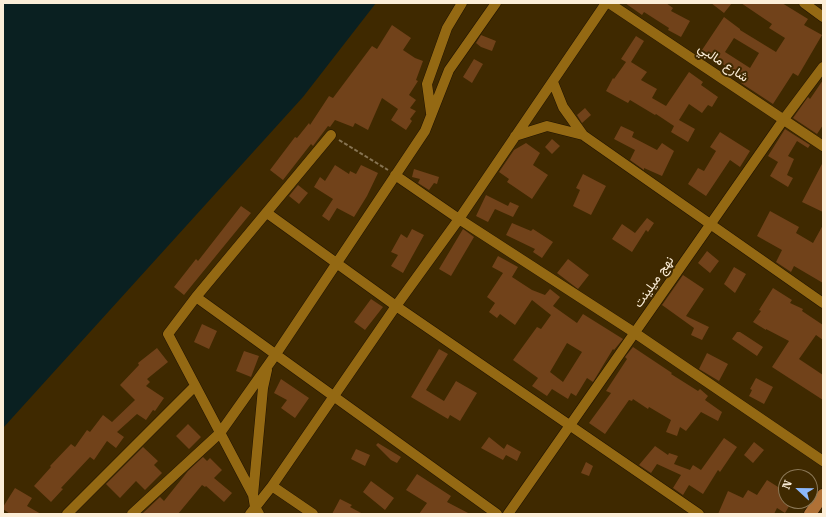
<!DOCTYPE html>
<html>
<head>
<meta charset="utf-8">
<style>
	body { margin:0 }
	#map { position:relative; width:826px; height:517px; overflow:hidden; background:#3f2900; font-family:"Roboto Serif",serif }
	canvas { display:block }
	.frame { position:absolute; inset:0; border:4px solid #fceed8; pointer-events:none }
	.north { position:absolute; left:778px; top:469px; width:40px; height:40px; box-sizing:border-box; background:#3f2900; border:1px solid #8b7856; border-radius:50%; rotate:292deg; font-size:11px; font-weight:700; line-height:16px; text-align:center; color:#fceed8 }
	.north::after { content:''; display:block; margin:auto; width:14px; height:18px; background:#8db9fc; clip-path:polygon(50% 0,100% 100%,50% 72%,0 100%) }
</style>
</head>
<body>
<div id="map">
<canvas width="826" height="517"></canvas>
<div class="frame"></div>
<div class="north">N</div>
</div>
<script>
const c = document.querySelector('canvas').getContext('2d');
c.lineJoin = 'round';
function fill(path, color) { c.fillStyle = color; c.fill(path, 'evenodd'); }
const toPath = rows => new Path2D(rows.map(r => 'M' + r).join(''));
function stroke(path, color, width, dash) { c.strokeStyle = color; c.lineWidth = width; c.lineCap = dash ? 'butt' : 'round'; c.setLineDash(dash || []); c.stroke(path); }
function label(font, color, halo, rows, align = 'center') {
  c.font = font + ' "Roboto Serif",Vazirmatn,serif'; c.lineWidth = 4; c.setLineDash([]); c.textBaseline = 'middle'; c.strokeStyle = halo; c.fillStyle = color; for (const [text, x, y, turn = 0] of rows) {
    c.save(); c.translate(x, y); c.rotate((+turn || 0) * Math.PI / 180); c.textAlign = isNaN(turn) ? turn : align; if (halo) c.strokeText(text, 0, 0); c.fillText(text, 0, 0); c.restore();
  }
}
const water = toPath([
	[3,3,376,3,303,97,3,428]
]);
const building = toPath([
	[625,3,666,3,673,8,671,11,690,21,681,37,668,30,669,28,644,12,642,15],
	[711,3,732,3,724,13],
	[741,3,782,3,808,19,804,25,822,35,798,76,793,73,773,104,741,83,742,82,724,70,727,67,702,50,724,17,740,29,740,30,776,52,785,38,769,28,772,24],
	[734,38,759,53,750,68,725,52],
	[392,25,411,38,403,50,415,58,423,61,416,80,418,81,409,95,416,100,410,108,416,111,410,119,412,121,406,130,391,120,398,109,382,98,368,130,355,123,353,127,335,120,330,127,328,126,313,146,311,144,283,180,270,170,295,137,297,138,309,123,310,125,329,96,333,98,372,46,377,49],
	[481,35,496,41,492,51,481,47,476,43],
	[636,36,644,41,631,62,647,72,641,80,657,89,652,98,666,106,689,72,703,82,701,85,718,97,712,107,708,105,702,113,689,104,679,120,695,129,688,142,671,132,674,126,656,114,655,115,630,100,628,103,606,91,613,78,614,79,626,62,621,59],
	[474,59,483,64,472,83,463,77],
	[823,80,823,125,817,134,793,118,808,97,810,99],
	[585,108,591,115,582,123,577,115],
	[621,126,634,132,632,137,657,150,662,143,674,151,662,176,644,168,644,170,630,160,635,150,614,139],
	[785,129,810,145,808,148,797,141,788,156,794,159,787,175,793,178,788,187,770,176,778,162,768,156],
	[720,132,750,151,740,167,730,160,706,196,688,184,698,168,704,171,716,151,710,147],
	[552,139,560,146,552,154,545,147],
	[526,143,540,153,533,165,548,175,532,199,507,182,509,179,499,172,514,150],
	[823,162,823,212,802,202],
	[335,165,349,174,350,171,356,174,361,165,378,173,367,196,354,217,337,208,329,221,322,216,333,199,314,187,320,177,325,181],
	[414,169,439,177,437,184,434,183,429,190,418,183,420,179,412,177],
	[583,174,606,186,591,215,573,206,580,190,576,188],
	[298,185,308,193,299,204,289,196],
	[486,195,508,206,510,202,519,206,513,217,495,209,488,222,476,216],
	[241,206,251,213,184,295,174,287,196,259,198,261],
	[770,211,799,227,796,233,813,243,823,225,823,283,794,266,791,272,776,262,782,250,757,236],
	[647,218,654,223,648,232,646,230,632,252,612,239,622,224,635,233],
	[512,223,531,231,533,229,553,242,542,258,533,252,535,249,506,235],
	[412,229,424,235,403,273,391,266,398,255,391,252,401,234,407,238],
	[463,229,474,237,451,276,439,269],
	[707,251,719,261,710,273,698,263],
	[498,256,518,267,512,277,532,290,545,295,550,289,560,297,553,306,577,323,583,314,623,339,614,350,613,349,593,382,587,378,576,396,571,393,568,399,552,389,547,396,532,386,538,378,513,360,537,327,541,329,551,315,532,300,515,325,500,314,497,318,489,312,495,303,487,297,503,273,492,267],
	[567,343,582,352,563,382,550,372],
	[568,259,589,275,578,289,557,273],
	[734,267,746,274,735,293,724,284],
	[683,275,704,289,686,316,709,327,702,340,691,335,694,328,662,305],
	[773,288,792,300,790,303,803,309,802,311,823,325,823,340,816,335,799,359,823,375,823,400,772,367,789,341,766,329,766,330,753,322,761,311,759,310],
	[371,299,383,307,365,330,354,322],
	[202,324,217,331,209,349,194,342],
	[737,332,740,332,763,347,757,356,732,339],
	[633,347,672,373,671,374,698,391,700,389,708,396,705,400,722,412,718,421,701,412,686,431,680,427,677,436,666,432,671,420,649,407,648,409,633,399,632,401,629,400,605,434,589,423,611,393,606,391,627,359,625,357],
	[157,348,168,362,147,379,150,382,146,386,164,398,155,411,153,410,146,420,137,414,117,432,124,437,116,448,107,441,94,460,90,457,61,488,63,489,51,502,34,486,51,467,50,466,71,444,75,447,87,430,90,432,103,415,112,422,135,400,120,385,139,365,138,363],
	[439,349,448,354,426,390,444,401,456,381,477,393,460,421,450,415,448,419,411,397],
	[244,351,259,356,251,377,236,371],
	[707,353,728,364,719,381,699,369],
	[756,378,773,387,764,404,749,396,752,390,750,389],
	[281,379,309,398,295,418,281,408,287,400,274,393],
	[188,424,201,437,189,449,176,436],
	[489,437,504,449,507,444,521,452,517,461,506,455,503,460,481,448],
	[724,438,737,447,720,472,718,470,703,494,689,485,683,495,673,488,681,475,657,464,651,473,639,465,655,446,668,455,669,453,678,456,674,464,690,470,693,465,701,470],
	[754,442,764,450,753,463,744,455],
	[378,443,401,457,397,463,391,460,376,445],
	[143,447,158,461,154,465,162,473,145,490,136,481,120,498,106,484],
	[356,449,370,455,365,466,351,459],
	[203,457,207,461,210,458,222,470,214,478,232,493,224,502,206,486,205,487,202,485,178,514,142,514,160,497,164,501,188,471],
	[586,462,593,466,589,476,581,473],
	[417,474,451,496,447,502,470,514,419,514,427,503,406,490],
	[767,480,786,492,786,501,792,501,785,513,777,508,774,514,718,514,728,491,743,498,748,490,757,495],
	[371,481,394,498,385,510,363,492],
	[15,488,32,498,27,506,41,514,10,514,3,509,3,507],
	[340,499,352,505,350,507,363,514,332,514]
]);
const path = toPath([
	[339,140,388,170]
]);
const street = toPath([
	[609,3,823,146],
	[804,3,823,17],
	[553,82,563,107,583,135],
	[431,113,427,84,447,28,462,3],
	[515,136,547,126,583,135,823,303],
	[395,175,459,219,635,333,823,461],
	[267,213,396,306,699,514],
	[196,297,497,514],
	[272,486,313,514],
	[253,495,263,388,267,370],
	[67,514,195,386],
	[132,514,220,433,276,354,425,131,449,70,496,3],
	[250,514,272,486,396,306,459,219,606,3],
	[259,514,255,507,253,495,168,334,196,297,331,135],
	[508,514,784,119,823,67]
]);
const secondary = toPath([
	[810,514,823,495]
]);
const streetNames = [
	["شارع مالبي",723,63,34],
	["نهج ميلينت",654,282,-55]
];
fill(water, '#0a2021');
fill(building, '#71421a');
stroke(street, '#201300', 11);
stroke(secondary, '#201300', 13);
stroke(path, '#867351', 2, [4, 2]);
stroke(street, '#946913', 10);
stroke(secondary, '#b07136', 12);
label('13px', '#fceed8', '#3f2900', streetNames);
</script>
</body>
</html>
